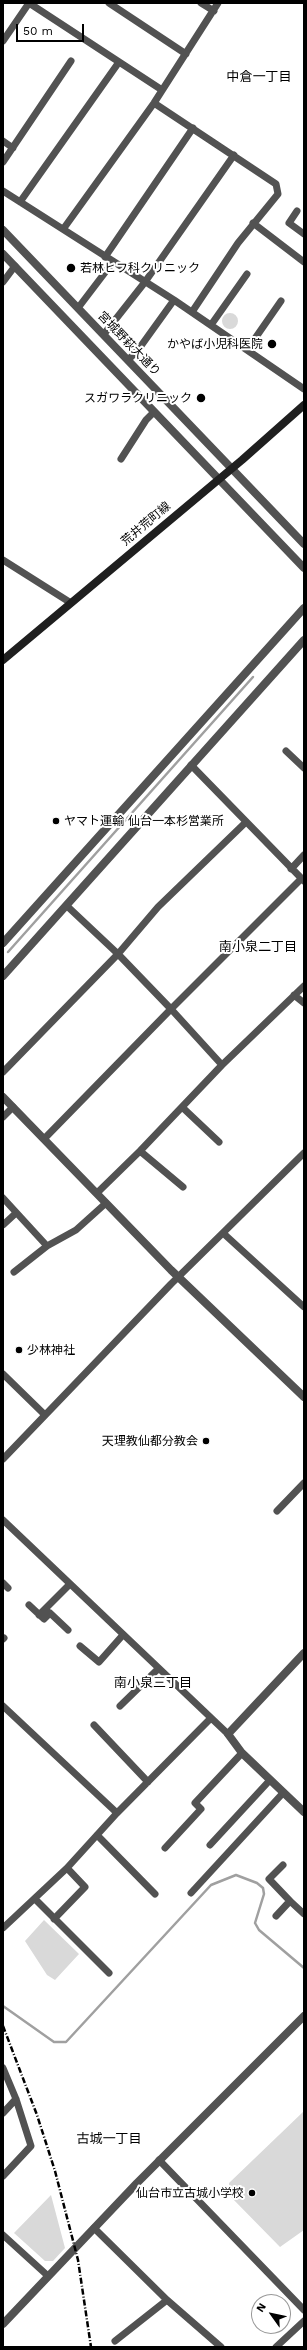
<!DOCTYPE html>
<html>
<head>
<meta charset="utf-8">
<style>
	body { margin:0 }
	#map { position:relative; width:307px; height:2350px; overflow:hidden; background:#fff; font-family:"Work Sans",sans-serif }
	canvas { display:block }
	.frame { position:absolute; inset:0; border:4px solid #000; pointer-events:none }
	.north { position:absolute; left:251px; top:2294px; width:40px; height:40px; box-sizing:border-box; background:#fff; border:1px solid #999; border-radius:50%; rotate:303deg; font-size:11px; font-weight:700; line-height:16px; text-align:center; color:#000 }
	.north::after { content:''; display:block; margin:auto; width:14px; height:18px; background:#000; clip-path:polygon(50% 0,100% 100%,50% 72%,0 100%) }
	.scale { position:absolute; left:16px; top:24px; width:68px; height:18px; box-sizing:border-box; border:2px solid #000; border-top:0; padding-left:5px; font-size:12px; line-height:14px; white-space:nowrap; color:#000; -webkit-text-stroke:3px #fff; paint-order:stroke }
</style>
</head>
<body>
<div id="map">
<canvas width="307" height="2350"></canvas>
<div class="frame"></div>
<div class="north">N</div>
<div class="scale">50 m</div>
</div>
<script>
const c = document.querySelector('canvas').getContext('2d');
c.lineJoin = 'round';
function fill(path, color) { c.fillStyle = color; c.fill(path, 'evenodd'); }
const toPath = rows => new Path2D(rows.map(r => 'M' + r).join(''));
function stroke(path, color, width, dash) { c.strokeStyle = color; c.lineWidth = width; c.lineCap = dash ? 'butt' : 'round'; c.setLineDash(dash || []); c.stroke(path); }
function label(font, color, halo, rows, align = 'center') {
  c.font = font + ' "Work Sans","Noto Sans JP",sans-serif'; c.lineWidth = 4; c.setLineDash([]); c.textBaseline = 'middle'; c.strokeStyle = halo; c.fillStyle = color; for (const [text, x, y, turn = 0] of rows) {
    c.save(); c.translate(x, y); c.rotate((+turn || 0) * Math.PI / 180); c.textAlign = isNaN(turn) ? turn : align; if (halo) c.strokeText(text, 0, 0); c.fillText(text, 0, 0); c.restore();
  }
}
const green = toPath([
	'222 321a8 8 0 1 1 16 0a8 8 0 1 1-16 0Z',
	[44,1920,79,1954,55,1980,47,1975,25,1941],
	[304,2111,304,2230,280,2247,229,2195,229,2183],
	[51,2195,65,2248,53,2261,45,2261,14,2233]
]);
const stream = toPath([
	[8,952,253,677],
	[3,2006,54,2042,66,2042,211,1885,236,1875,257,1883,263,1888,264,1894,255,1923,259,1930,304,1968]
]);
const minor = toPath([
	[109,3,186,54],
	[201,3,214,11],
	[3,41,29,3,162,90],
	[154,103,276,184,278,194,238,243,192,312],
	[3,141,13,148],
	[3,162,71,61],
	[3,191,174,300,304,389],
	[20,202,119,62],
	[297,211,289,223,304,234],
	[253,223,304,262],
	[64,228,154,103,218,3],
	[105,257,193,128],
	[3,282,15,266],
	[78,308,113,262],
	[211,325,247,274],
	[104,334,145,282,234,155],
	[247,350,281,301],
	[128,360,138,350,174,300],
	[121,459,146,420,154,412],
	[3,560,71,603],
	[286,751,304,768],
	[191,765,304,881],
	[291,869,304,855],
	[294,995,304,1003],
	[222,1065,171,1009,301,879],
	[3,1072,118,954,158,907,246,822],
	[182,1107,219,1142],
	[3,1117,13,1107],
	[44,1139,171,1009,118,954,67,906],
	[140,1151,183,1187],
	[97,1193,140,1151,222,1065,304,986],
	[3,1198,47,1246],
	[3,1225,16,1213],
	[223,1233,304,1307],
	[14,1272,47,1246,76,1230,106,1203],
	[3,1374,45,1415],
	[3,1459,171,1284,304,1153],
	[277,1511,304,1483],
	[3,1520,228,1734],
	[3,1583,8,1588],
	[29,1605,44,1619,50,1613,68,1630],
	[39,1615,69,1585],
	[3,1639,4,1638],
	[80,1646,99,1662,122,1636],
	[3,1706,117,1813],
	[120,1706,158,1669],
	[94,1725,148,1782],
	[97,1835,155,1894],
	[210,1845,270,1780],
	[165,1848,201,1809,195,1803,242,1753],
	[283,1865,269,1879,290,1901],
	[191,1893,283,1793],
	[35,1899,109,1973],
	[276,1916,290,1901,304,1914],
	[54,1919,85,1887,67,1868],
	[3,1928,67,1868,117,1813,210,1719],
	[3,2068,16,2099,31,2146,3,2176],
	[3,2113,16,2099],
	[159,2160,304,2310],
	[94,2228,167,2300,221,2347],
	[3,2235,48,2276],
	[115,2341,167,2300],
	[276,2347,304,2321]
]);
const tertiary = toPath([
	[3,230,304,544],
	[3,254,304,568],
	[3,943,304,608],
	[3,976,304,640],
	[3,1097,171,1270,304,1397],
	[304,1653,228,1734,242,1753,304,1812],
	[3,2324,137,2183,304,2016]
]);
const secondary = toPath([
	[3,660,242,460,304,405]
]);
const rail = toPath([
	[3,2026,37,2115,55,2171,78,2260,91,2347]
]);
const markers = [
	[71,268,5,"#000"],
	[272,344,5,"#000"],
	[201,398,5,"#000"],
	[56,821,4,"#000"],
	[19,1350,4,"#000"],
	[206,1441,4,"#000"],
	[252,2193,4,"#000"]
];
const poiNames = [
	["若林ヒフ科クリニック",80,268,"left"],
	["かやば小児科医院",263,344],
	["スガワラクリニック",192,398],
	["ヤマト運輸 仙台一本杉営業所",64,821,"left"],
	["少林神社",27,1350,"left"],
	["天理教仙都分教会",198,1441],
	["仙台市立古城小学校",244,2193]
];
const streetNames = [
	["宮城野萩大通り",129,344,46],
	["荒井荒町線",146,524,-40]
];
const neighbourhoodNames = [
	["中倉一丁目",259,77],
	["南小泉二丁目",258,947],
	["南小泉三丁目",153,1683],
	["古城一丁目",109,2139]
];
fill(green, '#d9d9d9');
stroke(stream, '#a0a0a0', 2.5);
stroke(minor, '#525252', 7);
stroke(tertiary, '#525252', 8);
stroke(secondary, '#1f1f1f', 8);
stroke(rail, '#000', 2.5, [6, 2, 1, 2]);
for (const [x, y, r, color] of markers) { const dot = new Path2D(); dot.arc(x, y, r, 0, 2 * Math.PI); c.fillStyle = color; c.fill(dot); stroke(dot, '#fff', 1.5); }
label('12px', '#000', '#fff', poiNames, 'right');
label('12px', '#000', '#fff', streetNames);
label('13px', '#000', '#fff', neighbourhoodNames);
</script>
</body>
</html>
